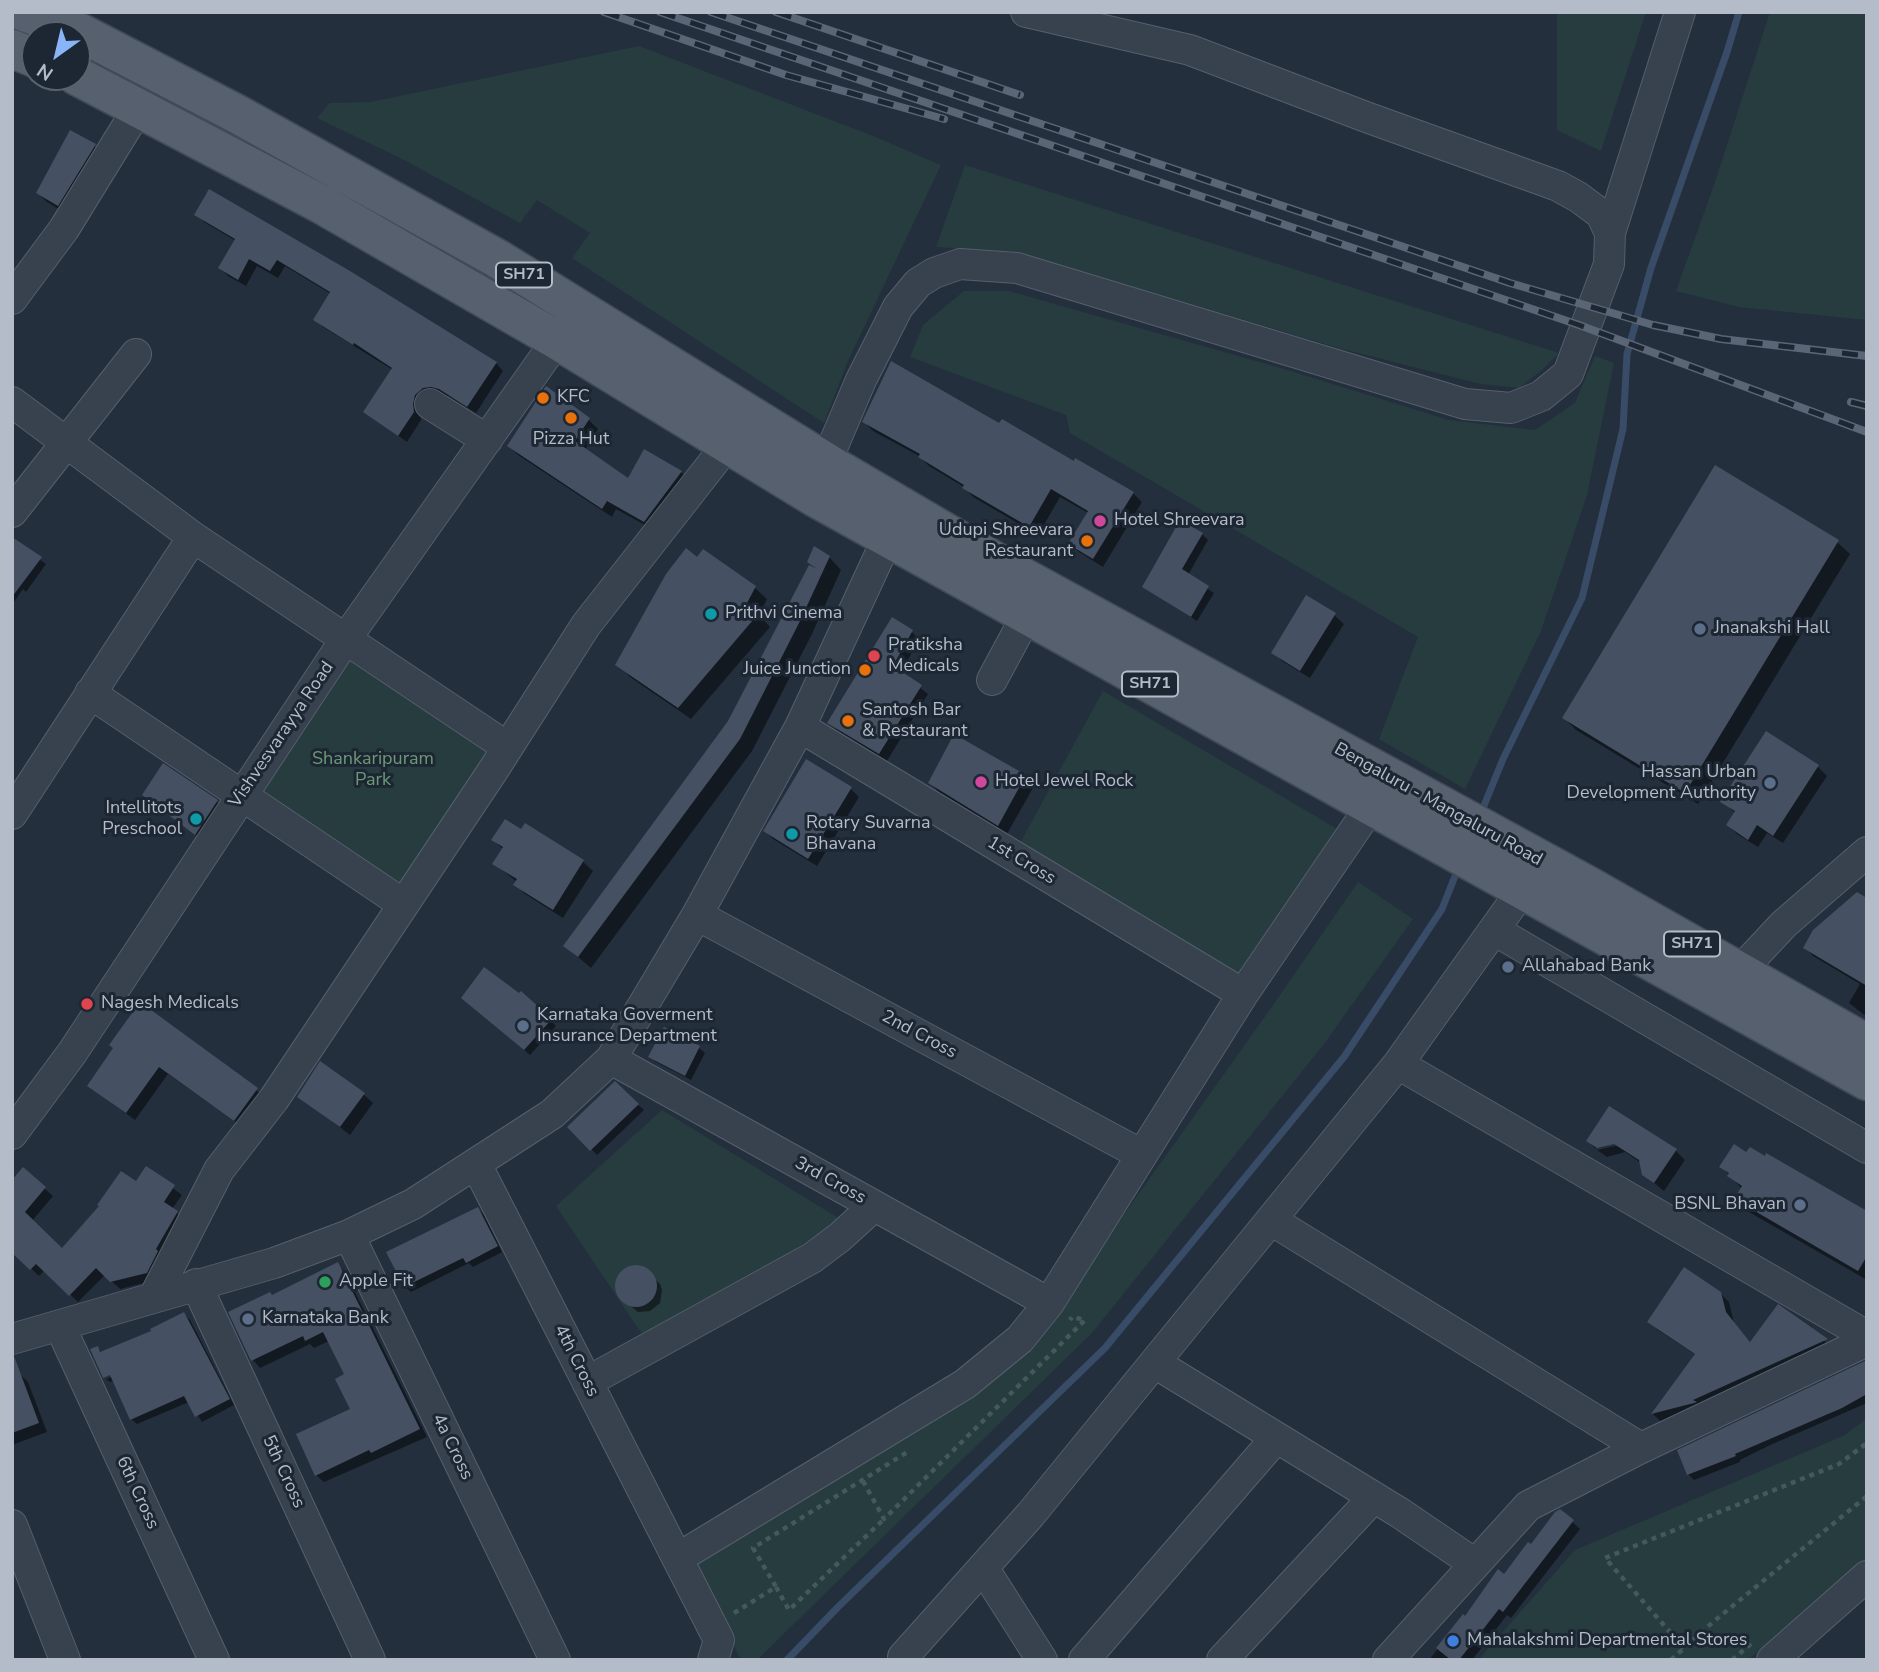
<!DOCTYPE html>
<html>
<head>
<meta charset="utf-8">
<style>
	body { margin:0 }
	#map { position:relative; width:1879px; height:1672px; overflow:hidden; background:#242f3e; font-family:"Nunito Sans",sans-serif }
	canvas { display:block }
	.frame { position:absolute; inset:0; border:14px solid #b4bcc9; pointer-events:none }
	.north { position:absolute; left:21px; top:21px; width:70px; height:70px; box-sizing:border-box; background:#1d2633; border:2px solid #59626f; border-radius:50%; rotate:214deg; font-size:19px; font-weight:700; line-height:28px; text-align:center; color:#b4bcc9 }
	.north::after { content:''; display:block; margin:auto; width:24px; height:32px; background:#8ab4f8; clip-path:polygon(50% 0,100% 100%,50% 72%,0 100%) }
</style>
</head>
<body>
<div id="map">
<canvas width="1879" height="1672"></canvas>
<div class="frame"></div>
<div class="north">N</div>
</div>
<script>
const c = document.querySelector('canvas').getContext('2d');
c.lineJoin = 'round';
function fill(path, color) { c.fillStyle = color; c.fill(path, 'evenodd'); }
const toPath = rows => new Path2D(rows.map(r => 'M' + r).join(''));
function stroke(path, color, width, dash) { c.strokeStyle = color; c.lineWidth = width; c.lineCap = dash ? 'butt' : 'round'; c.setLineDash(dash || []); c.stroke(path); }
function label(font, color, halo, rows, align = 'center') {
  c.font = font + ' "Nunito Sans",sans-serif'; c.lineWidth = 6; c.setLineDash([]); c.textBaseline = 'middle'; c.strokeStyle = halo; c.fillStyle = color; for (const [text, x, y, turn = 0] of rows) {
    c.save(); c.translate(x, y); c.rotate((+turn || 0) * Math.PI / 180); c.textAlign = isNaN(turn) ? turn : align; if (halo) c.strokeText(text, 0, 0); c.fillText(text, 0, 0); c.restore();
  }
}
const green = toPath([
	[1557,12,1646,12,1601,151,1557,130],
	[1770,12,1867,12,1867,320,1739,307,1676,291,1714,185],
	[639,46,873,136,941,165,848,361,824,423,572,258,590,233,537,200,520,223,402,159,317,118,330,103,371,102],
	[965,165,1559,353,1542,370,1519,388,1481,384,1342,349,1016,252,936,247],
	[964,291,1009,291,1284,369,1449,420,1535,430,1575,403,1595,356,1614,363,1587,495,1541,631,1465,789,1379,739,1418,637,1070,433,1066,415,910,357,923,325],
	[348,650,495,747,400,892,253,793],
	[1103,691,1339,830,1241,976,1019,845],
	[1358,882,1413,919,1324,1044,1092,1333,757,1660,741,1660,693,1563,1036,1338,1271,1008],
	[662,1110,840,1219,760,1273,644,1337,556,1206],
	[1867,1418,1867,1559,1748,1660,1478,1660,1575,1550,1845,1435]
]);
const shadow = toPath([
	[94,146,104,155,67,214,47,202,38,193],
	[196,214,496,363,503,371,476,413,448,396,439,394,420,411,421,420,407,442,365,412,393,370,323,327,315,319,331,294,285,266,278,278,257,266,246,286,228,276,220,268,236,241,204,222],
	[589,420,598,429,585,450,628,481,645,451,681,472,690,481,654,530,616,509,612,517,518,455,509,446],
	[864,422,1000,425,1133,493,1142,502,1103,567,1079,552,1070,544,1088,513,1060,497,1038,535,973,497,964,487,929,466,919,456,873,431],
	[1202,534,1208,540,1188,575,1214,593,1197,621,1144,587],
	[12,539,46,564,26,592,23,589,12,605],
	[1837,542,1850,554,1698,804,1576,730,1564,718],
	[829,557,841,570,812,634,752,751,591,968,565,946,729,722,818,570,809,561],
	[697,559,754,587,767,599,759,615,770,627,691,719,630,677,618,664],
	[1334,615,1344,624,1310,678,1282,661,1273,652],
	[912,632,919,639,901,673,928,694,887,761,837,730,829,722],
	[807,761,851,789,859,797,817,866,773,839,765,831],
	[164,766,217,802,226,811,205,842,144,795],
	[1818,767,1827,776,1783,843,1767,833,1758,847,1737,834,1728,825,1735,813,1723,801],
	[1025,777,1034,786,1007,834,939,792,930,783],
	[525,825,583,862,593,871,563,918,525,894,515,885,517,882,495,864,504,850,493,840,521,831],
	[1867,900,1867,1017,1849,1003,1860,984,1813,956,1805,947],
	[469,1003,550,1020,556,1026,530,1055],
	[115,1048,256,1090,265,1098,244,1128,168,1074,135,1120,89,1086],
	[699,1048,705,1053,691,1080,656,1062,651,1057],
	[615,1084,644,1110,597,1155,570,1127],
	[363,1094,373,1103,350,1135,299,1096],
	[1609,1109,1676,1151,1685,1160,1664,1191,1643,1174,1641,1163,1625,1152,1607,1157,1597,1150,1623,1144,1623,1140,1596,1147,1596,1149,1588,1141],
	[1747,1155,1867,1213,1867,1280,1749,1212,1736,1199,1742,1189,1722,1167],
	[146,1168,182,1195,172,1209,185,1221,155,1280,120,1289,105,1275,78,1302,45,1270,39,1276,12,1251,23,1170,53,1196,32,1221,62,1251,136,1183],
	[478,1209,484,1215,502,1252,473,1267,469,1263,411,1292,405,1286],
	[337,1264,345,1272,427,1437,324,1482,316,1475,352,1409,346,1375,329,1341,314,1348,310,1344,260,1368,253,1360,231,1313,273,1297],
	[630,1268,643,1268,660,1284,662,1290,660,1303,650,1311,638,1312,628,1304,618,1293,618,1280,625,1271],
	[1720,1293,1729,1302,1734,1323,1751,1343,1778,1307,1834,1348,1703,1411,1661,1422,1653,1414,1696,1355,1658,1330,1649,1321],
	[184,1314,190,1320,234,1405,202,1422,189,1402,137,1424,131,1419,114,1381,110,1382,106,1379,119,1374,104,1375,97,1348,102,1353,153,1332],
	[1867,1362,1867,1403,1768,1446,1740,1460,1740,1462,1694,1480,1688,1474],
	[12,1373,19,1373,28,1382,47,1432,12,1445],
	[1560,1511,1580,1529,1511,1618,1507,1615,1472,1660,1429,1660,1463,1616,1465,1618,1505,1576]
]);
const stream = toPath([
	[1481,813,1503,759,1582,598,1623,429,1627,354,1651,268,1727,52,1739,12],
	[787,1660,838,1607,1105,1348,1344,1057,1442,909,1459,866]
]);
const building = toPath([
	[70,130,96,144,58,206,36,193],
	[209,189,350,271,497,362,467,407,439,389,431,387,423,388,415,395,413,404,414,412,398,436,363,412,392,368,354,343,353,345,313,320,330,292,277,260,270,271,249,259,238,280,218,268,235,239,194,215],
	[891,361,999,423,1002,419,1074,461,1075,458,1134,492,1093,559,1068,544,1088,511,1051,489,1029,527,962,488,964,485,918,457,920,454,862,422],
	[546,386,590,418,575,441,628,478,644,449,682,471,644,522,607,501,602,509,507,446],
	[1715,465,1839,540,1685,793,1562,718],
	[1180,520,1203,533,1182,569,1209,586,1191,617,1142,587],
	[12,537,42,557,12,597],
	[814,546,830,556,800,621,740,739,578,957,563,946,728,721,809,565,817,569,807,562],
	[686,548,697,557,703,549,756,586,746,605,759,613,678,708,615,665,666,574],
	[1306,595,1336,613,1300,671,1271,653],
	[892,617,913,630,893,666,922,685,879,754,827,723],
	[1766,731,1819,765,1773,836,1757,825,1748,840,1726,825,1735,811,1720,802],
	[954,734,1026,775,998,826,928,783],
	[806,759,852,787,808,859,763,831],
	[163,763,218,800,195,835,142,795],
	[505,819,521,829,525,823,584,860,553,910,513,885,517,879,492,864,503,847,491,840],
	[1857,892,1867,898,1867,986,1803,948,1813,930],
	[484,967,519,993,521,991,552,1019,524,1050,461,998],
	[140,1002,258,1088,234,1121,159,1067,126,1113,87,1086,113,1048,109,1045],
	[664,1027,700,1046,685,1076,648,1057],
	[320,1061,365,1093,340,1127,297,1097],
	[615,1081,639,1104,590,1151,567,1127],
	[1609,1106,1677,1149,1654,1183,1642,1175,1639,1160,1614,1144,1597,1148,1586,1141],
	[1734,1144,1746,1152,1750,1147,1765,1156,1766,1153,1867,1211,1867,1256,1858,1271,1734,1199,1742,1186,1727,1176,1729,1173,1719,1167],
	[146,1166,175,1185,164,1202,178,1211,156,1249,158,1251,147,1273,110,1282,96,1268,69,1296,36,1264,30,1270,12,1253,12,1180,23,1167,46,1187,25,1212,62,1248,99,1206,97,1205,121,1171,136,1181],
	[478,1207,498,1246,466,1263,463,1258,404,1287,386,1252],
	[338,1262,420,1429,371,1453,369,1450,315,1476,296,1434,350,1409,335,1379,344,1374,323,1332,305,1341,303,1336,251,1361,228,1312,270,1292,272,1295],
	'615 1286a21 21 0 1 1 42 0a21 21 0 1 1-42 0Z',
	[1684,1267,1721,1292,1726,1312,1750,1342,1778,1304,1828,1339,1693,1400,1697,1402,1694,1403,1651,1414,1695,1354,1647,1322],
	[184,1312,230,1399,195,1417,184,1396,130,1420,110,1375,103,1378,90,1349,98,1346,100,1352,151,1331,150,1329],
	[14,1356,39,1423,12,1433,12,1357],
	[1867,1360,1867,1394,1842,1408,1735,1454,1736,1456,1687,1475,1677,1450],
	[1560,1509,1574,1520,1503,1612,1499,1609,1459,1660,1451,1660,1436,1648,1463,1614,1465,1616,1498,1569,1504,1574,1528,1542,1531,1544,1555,1512]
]);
const path = toPath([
	[863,1481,884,1519,1085,1320,1072,1317,1070,1320],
	[776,1587,789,1610,884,1519],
	[734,1613,776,1587,753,1548,909,1451],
	[1684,1648,1605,1558,1839,1464,1867,1443],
	[1671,1660,1713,1622,1867,1496],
	[1732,1660,1752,1643]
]);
const minor = toPath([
	[1610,233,1680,12],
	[12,299,64,229,139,107],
	[12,402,193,537,507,747],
	[430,404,487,440],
	[818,481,861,380,898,307,918,283,934,273,960,264,1017,268,1465,404,1511,408,1541,396,1568,374,1609,264,1610,233,1601,214,1578,197,1558,186,1366,117,1190,50,1026,12],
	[12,512,136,354],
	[992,680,1027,615],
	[90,693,403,904],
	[800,727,1243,994],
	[12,814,193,537],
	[697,915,1142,1155],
	[1494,930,1867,1148],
	[1740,971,1784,924,1867,852],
	[611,1059,1049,1303],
	[1398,1064,1867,1336],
	[12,1134,72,1053,345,640,557,340],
	[476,1164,719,1640,713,1660],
	[1271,1220,1641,1448],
	[349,1235,555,1660],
	[196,1284,370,1660],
	[154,1297,219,1170,274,1099,492,772,586,625,727,445],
	[60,1326,214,1660],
	[12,1339,274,1263,349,1235,413,1204,552,1114,611,1059,697,915,800,727,896,520],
	[1155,1363,1400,1513,1475,1564],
	[587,1382,812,1258,840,1237,874,1206],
	[12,1525,65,1660],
	[678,1558,965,1384,1020,1339,1049,1303,1243,994,1371,806],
	[984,1569,1042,1660],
	[905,1660,903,1657,1031,1514,1398,1064,1523,889],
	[1084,1660,1276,1438],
	[1222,1660,1374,1497],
	[1388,1660,1528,1506,1641,1448,1867,1341],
	[1772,1660,1867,1576]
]);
const major = toPath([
	[24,12,75,30,237,114,498,259,834,467,1008,569,1587,885,1867,1044],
	[12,49,35,58],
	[77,76,321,204,557,340,816,498,1867,1081]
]);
const rail = toPath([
	[604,12,786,75,944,119],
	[660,12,1579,325,1867,432],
	[711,12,1510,283,1653,325,1721,339,1867,356],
	[776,12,1020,95],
	[1851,402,1867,406]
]);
const markers = [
	[543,398,7,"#e8710a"],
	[571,418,7,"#e8710a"],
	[1100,521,7,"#d1479c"],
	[1087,541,7,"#e8710a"],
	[711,614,7,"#0f9aa8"],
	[1700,629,7,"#5c6f8a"],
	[874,656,7,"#e0444e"],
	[865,670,7,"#e8710a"],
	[848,721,7,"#e8710a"],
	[981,782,7,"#d1479c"],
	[1770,783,7,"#5c6f8a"],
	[196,819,7,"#0f9aa8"],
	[792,834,7,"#0f9aa8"],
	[1508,967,7,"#5c6f8a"],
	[87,1004,7,"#e0444e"],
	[523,1026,7,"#5c6f8a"],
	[1800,1205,7,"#5c6f8a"],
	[325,1282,7,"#2e9e5b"],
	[248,1319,7,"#5c6f8a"],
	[1453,1641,7,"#3f7fe0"]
];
const shields = [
	[524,275,56],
	[1150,684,56],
	[1692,944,56]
];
const shieldNames = [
	["SH71",524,275],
	["SH71",1150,684],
	["SH71",1692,944]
];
const poiNames = [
	["KFC",557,398],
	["Pizza Hut",571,440,"center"],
	["Hotel Shreevara",1114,521],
	["Udupi Shreevara",1073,531,"right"],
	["Restaurant",1073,552,"right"],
	["Prithvi Cinema",725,614],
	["Jnanakshi Hall",1714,629],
	["Pratiksha",888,646],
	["Medicals",888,667],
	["Juice Junction",851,670,"right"],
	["Santosh Bar",862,711],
	["& Restaurant",862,732],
	["Hassan Urban",1756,773,"right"],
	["Development Authority",1756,794,"right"],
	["Hotel Jewel Rock",995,782],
	["Intellitots",182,809,"right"],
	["Preschool",182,830,"right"],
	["Rotary Suvarna",806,824],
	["Bhavana",806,845],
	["Allahabad Bank",1522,967],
	["Nagesh Medicals",101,1004],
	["Karnataka Goverment",537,1016],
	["Insurance Department",537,1037],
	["BSNL Bhavan",1786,1205,"right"],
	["Apple Fit",339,1282],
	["Karnataka Bank",262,1319],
	["Mahalakshmi Departmental Stores",1467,1641]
];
const streetNames = [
	["Vishvesvarayya Road",282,735,-56],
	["Bengaluru - Mangaluru Road",1438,805,29],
	["1st Cross",1021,861,31],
	["2nd Cross",919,1035,28],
	["3rd Cross",830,1181,29],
	["4th Cross",576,1361,63],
	["4a Cross",452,1447,64],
	["5th Cross",283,1472,65],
	["6th Cross",137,1493,65]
];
const parkNames = [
	["Shankaripuram",373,760],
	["Park",373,781]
];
fill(green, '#263c3f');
fill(shadow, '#0007');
stroke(stream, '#394c67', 7);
fill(building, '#455162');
stroke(minor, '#565f6c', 32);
stroke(major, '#414a57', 41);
stroke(path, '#44595c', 4.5, [5, 5]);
stroke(minor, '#38414e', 30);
stroke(major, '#56606e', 38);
stroke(rail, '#5a6575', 8);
stroke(rail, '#1d2633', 5, [16]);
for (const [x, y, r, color] of markers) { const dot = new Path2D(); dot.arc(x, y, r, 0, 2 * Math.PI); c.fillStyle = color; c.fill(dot); stroke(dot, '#1d2633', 2.5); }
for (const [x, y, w] of shields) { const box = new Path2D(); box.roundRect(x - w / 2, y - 12.5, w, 25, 5); c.fillStyle = '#1d2633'; c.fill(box); stroke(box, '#b4bcc9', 2); }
label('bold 16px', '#b4bcc9', null, shieldNames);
label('18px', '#b4bcc9', '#1d2633', poiNames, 'left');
label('18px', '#b4bcc9', '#1d2633', streetNames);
label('18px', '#6b9a76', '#1d2633', parkNames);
</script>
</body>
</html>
